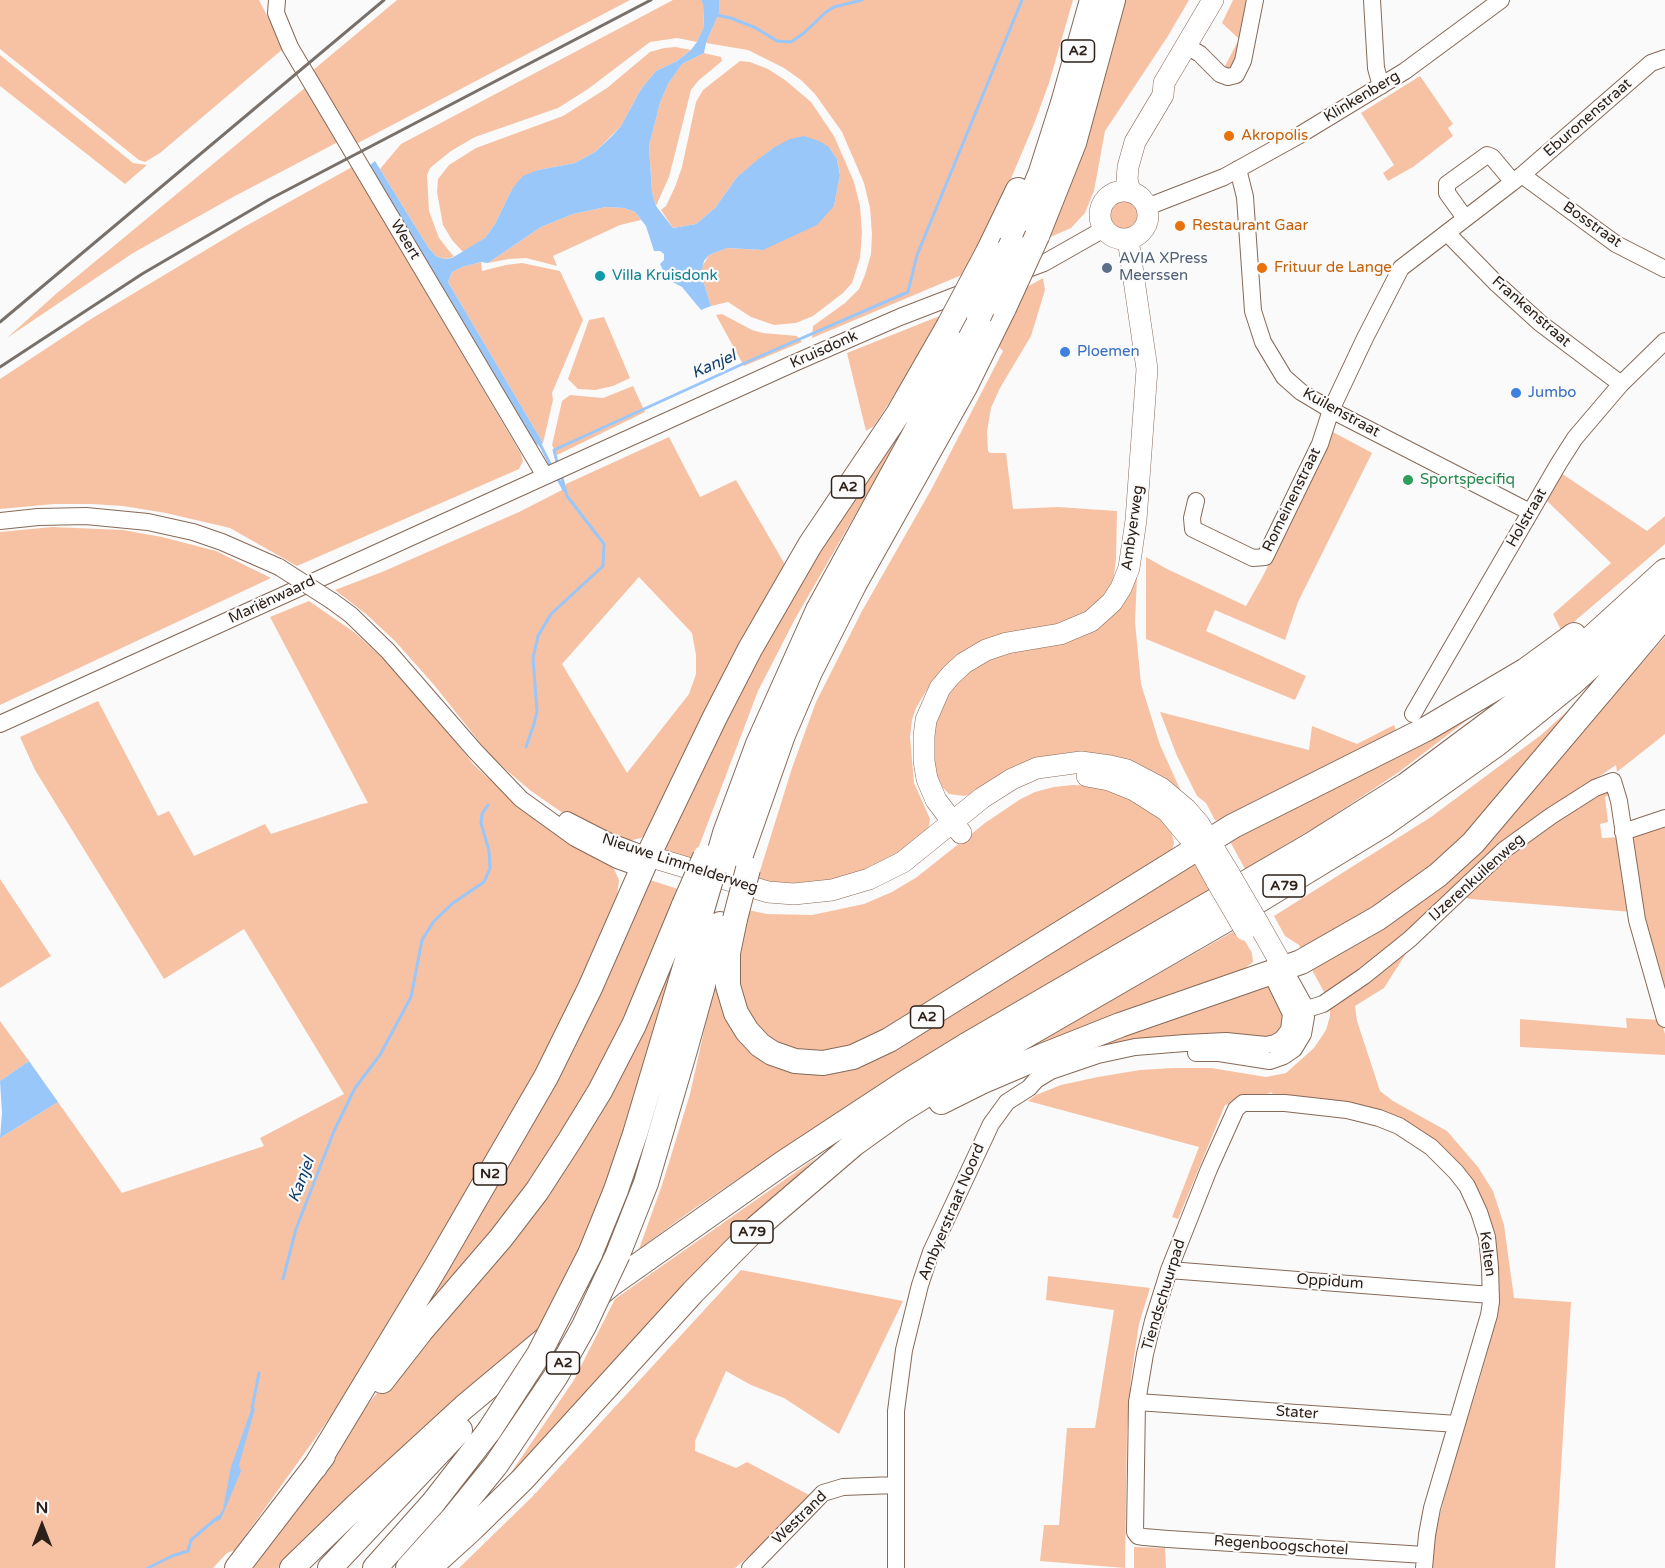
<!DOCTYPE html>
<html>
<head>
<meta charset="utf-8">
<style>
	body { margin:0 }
	#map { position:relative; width:1665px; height:1568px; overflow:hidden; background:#fafafa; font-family:"Varela Round",sans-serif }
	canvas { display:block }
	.north { position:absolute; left:12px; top:1496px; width:60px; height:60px; -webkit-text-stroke:4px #fafafa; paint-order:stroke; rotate:0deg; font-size:16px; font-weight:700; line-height:24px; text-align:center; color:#2c2019 }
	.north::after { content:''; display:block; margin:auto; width:21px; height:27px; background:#2c2019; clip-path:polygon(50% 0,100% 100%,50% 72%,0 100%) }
</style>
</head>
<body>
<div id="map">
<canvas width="1665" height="1568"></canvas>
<div class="north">N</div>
</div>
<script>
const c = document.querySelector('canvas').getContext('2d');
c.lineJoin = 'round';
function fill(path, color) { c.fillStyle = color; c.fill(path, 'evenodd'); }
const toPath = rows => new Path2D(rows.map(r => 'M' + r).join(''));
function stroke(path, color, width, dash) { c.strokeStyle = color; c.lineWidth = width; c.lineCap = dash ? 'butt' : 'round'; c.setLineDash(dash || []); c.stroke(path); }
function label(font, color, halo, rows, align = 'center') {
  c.font = font + ' "Varela Round",sans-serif'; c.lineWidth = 4.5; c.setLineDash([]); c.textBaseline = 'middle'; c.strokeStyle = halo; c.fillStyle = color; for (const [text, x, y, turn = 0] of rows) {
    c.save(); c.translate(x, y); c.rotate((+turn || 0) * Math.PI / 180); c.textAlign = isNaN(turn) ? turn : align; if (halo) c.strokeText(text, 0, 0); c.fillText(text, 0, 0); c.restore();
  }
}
const green = toPath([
	[0,0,259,0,284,48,160,153,145,162,139,160,0,49],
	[397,0,630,0,358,143,352,140,312,71],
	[673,0,701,0,703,4,704,28,697,42,677,38,650,42,588,89,558,108,475,137,451,151,430,168,427,175,429,211,439,238,454,257,444,259,436,256,428,247,380,169,401,144],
	[719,0,1073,0,1049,83,1034,124,988,233,964,274,812,338,813,326,845,303,859,289,865,275,871,254,872,234,870,208,864,183,842,132,815,94,801,80,784,68,748,50,706,43,719,13],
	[1119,0,1189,0,1168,36,1105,131,1094,191,1085,213,1071,228,1046,239],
	[1233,0,1250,0,1233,72,1224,68,1239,39,1222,23],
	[676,47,691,50,677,61,656,71,641,89,621,126,595,152,575,163,538,170,512,189,495,224,485,238,472,247,463,252,452,240,443,225,437,192,438,179,449,165,476,148,563,116,607,88,650,52,664,48],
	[704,53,721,57,722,61,698,81,691,90,669,177,656,206,652,192,649,146,660,103,668,84,682,64],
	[0,55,133,163,147,165,125,184,0,86],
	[740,61,750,62,768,69,785,80,811,102,834,136,854,182,860,206,862,233,860,258,852,283,843,293,813,316,796,323,774,325,751,317,728,302,711,306,701,274,702,267,709,255,727,248,763,250,834,206,840,174,837,159,829,147,773,148,737,177,715,208,696,224,673,228,661,210,666,206,675,187,682,167,696,102,703,90],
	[1420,76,1453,124,1448,128,1453,136,1413,167,1388,181,1383,173,1394,165,1361,113],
	[306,87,338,142,233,197,133,253,7,338,57,293],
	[352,167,521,454,523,461,519,469,297,566,230,528,166,513,123,506,92,504,54,504,0,509,0,379,91,319,244,227],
	'1108 215a16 16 0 1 1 32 0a16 16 0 1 1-32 0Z',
	[606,207,624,208,635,212,641,220,620,225,553,256,557,266,526,258,509,259,488,263,541,227,573,214],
	[481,262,482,271,506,265,522,263,560,271,583,320,552,393,553,400,543,443,448,282,452,272,462,267],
	[1043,278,1045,290,1031,336,1000,388,991,408,987,432,988,451,990,453,1006,453,1013,509,1058,507,1117,511,1116,560,1113,582,1108,591,1083,616,941,673,928,688,916,708,912,720,910,737,914,783,930,819,929,826,923,837,857,879,755,887,792,768,816,702,862,611,931,490,1003,351,999,347,1027,287],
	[722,314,752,330,763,333,797,336,802,342,744,366,716,315],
	[942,315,920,355,874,426,866,431,847,353],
	[604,317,630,378,613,386,595,390,578,389,568,379,589,320],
	[954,330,900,437,795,619,758,691,693,862,660,850,704,757,816,548],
	[633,386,645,412,557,455,552,445,562,401,570,395,603,398],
	[1333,432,1372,453,1298,602,1285,640,1215,610,1206,631,1306,676,1295,700,1146,639,1146,557,1167,569,1246,606,1263,576],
	[669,437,700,497,736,480,787,568,650,832,641,838,628,841,573,820,531,791,492,758,435,686,395,641,366,614,335,590,382,572,519,512,566,488,566,484],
	[639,577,692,633,696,655,696,674,689,694,627,773,562,664],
	[1558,471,1647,531,1665,516,1665,544,1562,632,1553,614,1611,563,1543,497],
	[52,527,123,530,162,537,216,551,271,578,0,705,0,532],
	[1137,576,1135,622,1141,684,1160,745,1184,798,1100,758,964,796,949,794,943,788,934,770,931,734,946,692,982,660,1042,643],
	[309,601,354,632,386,661,422,700,474,765,520,807,538,822,605,861,614,869,619,880,617,895,559,1027,512,1114,339,1405,235,1550,227,1553,213,1568,0,1568,0,1138,58,1102,122,1193,264,1146,260,1138,344,1094,244,929,164,979,35,770,20,737,98,701,158,816,169,811,194,856,265,824,271,834,361,804,368,803,270,617],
	[1665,637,1665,734,1617,772,1616,765,1554,807,1366,969,1327,993,1324,992,1311,968,1371,932,1599,711],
	[1606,676,1491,811,1423,879,1305,956,1299,945,1285,936,1274,916,1431,817,1541,735],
	[1521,679,1399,772,1319,825,1245,869,1227,836],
	[1160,712,1309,750,1312,726,1357,744,1394,725,1396,730,1221,822,1215,820,1206,803,1197,796,1177,756],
	[1073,785,1094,786,1119,793,1152,812,1163,822,1172,834,1174,843,1171,853,909,1018,839,1052,796,1052,767,1037,744,1008,736,969,748,910,767,914,812,915,864,904,892,892,917,877,985,823,1019,800,1035,792,1054,787],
	[1608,790,1610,794,1605,797,1608,822,1600,824,1602,838,1621,837,1632,912,1470,899,1462,897,1520,843,1560,816],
	[1665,819,1665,997,1642,909,1631,833],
	[1193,863,1197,864,1212,890,835,1114,692,1210,639,1249,662,1185,690,1094,721,954,735,1022,823,1071],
	[0,879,51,956,0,988],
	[650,880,681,890,615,1044,546,1161,493,1232,404,1334],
	[693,913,622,1143,585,1242,548,1323,278,1568,253,1568,367,1405,483,1266],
	[1238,929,1252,953,1253,962,1241,971,982,1073],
	[1412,944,1384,988,1355,1006,1357,1021,1380,1091,1393,1101,1447,1131,1478,1167,1493,1191,1504,1225,1514,1298,1571,1302,1555,1568,1432,1568,1432,1546,1453,1464,1480,1378,1497,1316,1498,1291,1454,1161,1424,1132,1380,1110,1273,1097,1272,1092,1257,1098,1225,1105,1178,1219,1172,1217,1199,1147,1028,1101,1036,1095,1061,1085,1098,1077,1140,1070,1173,1068,1211,1068,1266,1077,1286,1073,1314,1048,1326,1030,1330,1016,1330,1006],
	[1264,984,1270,987,1286,1019,1275,1039,1115,1048,1083,1047],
	[1626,1018,1661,1020,1665,1034,1665,1055,1520,1047,1520,1019,1627,1028],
	[0,1021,29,1061,0,1081],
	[817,1157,704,1269,504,1483,574,1380,615,1299],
	[741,1270,903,1301,839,1434,784,1398,751,1385,726,1371,695,1441,695,1451,736,1468,747,1462,813,1497,793,1519,735,1568,459,1568,533,1496],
	[1048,1276,1150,1288,1139,1324,1131,1377,1127,1432,1125,1568,1040,1561,1044,1525,1059,1525,1067,1428,1095,1428,1114,1310,1046,1300],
	[1134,1547,1165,1548,1166,1568,1134,1568]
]);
const water = toPath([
	[701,0,719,0,719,13,706,43,704,53,682,64,668,84,660,103,649,146,652,192,656,206,673,228,696,224,715,208,737,177,756,161,773,148,790,139,804,136,819,141,829,147,837,159,840,175,834,206,817,225,763,250,727,248,709,255,704,261,701,274,711,306,701,310,682,287,667,279,660,264,664,260,664,254,660,251,654,251,646,226,635,212,624,208,606,207,573,214,541,227,488,263,481,262,462,267,452,272,448,282,543,443,539,446,535,443,370,165,375,161,428,247,436,256,444,259,452,258,485,238,495,224,512,189,523,176,538,170,575,163,595,152,612,136,621,126,641,89,656,71,677,61,691,50,697,42,704,27,703,4],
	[29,1061,58,1102,0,1138,2,1113,0,1081],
	[253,1404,255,1409,239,1465,241,1471,221,1519,215,1522,223,1509,231,1467]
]);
const stream = toPath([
	[716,15,731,18,756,28,777,41,791,42,804,33,826,12,834,7,862,0],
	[539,442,551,466],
	[558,466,554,450,747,362,908,292,917,255,1022,0],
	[557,477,564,490],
	[526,747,534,724,537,711,533,658,538,636,551,614,603,566,604,544,567,496,561,475],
	[283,1279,296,1229,334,1131,355,1088,380,1055,411,997,422,940,434,921,453,903,484,882,490,868,489,851,481,823,482,814,488,805],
	[252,1408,259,1373],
	[148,1568,172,1556,188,1551,191,1540,218,1517]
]);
const minor = toPath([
	[277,0,276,13,290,47,545,476],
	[1372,0,1376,68,1381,86],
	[1187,46,1200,54,1220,74,1228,77,1236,75,1243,61,1255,0],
	[1238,169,1245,197,1253,311,1263,342,1284,377,1301,392,1331,410,1530,512],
	[1522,175,1616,244,1665,269],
	[1147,207,1224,177,1298,136,1405,71,1501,0],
	[1465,218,1447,193,1447,184,1487,155,1492,157,1513,182],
	[1447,233,1495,282,1540,323,1621,384],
	[1017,273,1044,263,1104,229],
	[1196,501,1192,518,1193,529,1253,558,1265,557,1320,444,1331,410,1365,338,1401,268,1522,175,1651,63,1665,58],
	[0,521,38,517,86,516,148,522,193,532,222,542,279,567],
	[332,601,351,615,388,651,475,751,521,799,575,838,617,860,642,869],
	[1413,714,1559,463,1575,438,1621,384,1665,341],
	[0,724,792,364,900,317,970,290],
	[567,820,608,841,648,856],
	[1623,832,1665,818],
	[1291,1014,1323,1004,1364,976,1410,939,1504,850,1551,816,1595,788,1613,781,1619,801,1637,920,1665,1019],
	[1196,1053,1219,1053,1270,1061,1284,1056,1294,1049,1303,1034,1306,1017,1303,1003,1284,969],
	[1169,1270,1491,1295],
	[1137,1402,1457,1424],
	[750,1568,823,1493,843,1487,895,1485],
	[896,1568,896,1411,904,1350,920,1285,931,1252,991,1124,1007,1102,1029,1088,1036,1080,1051,1071,1098,1055,1135,1047,1185,1043,1226,1041,1266,1045,1275,1043,1282,1039,1289,1030,1291,1014,1271,973],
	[1424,1568,1427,1535,1432,1508,1489,1315,1491,1302,1490,1267,1487,1237,1479,1212,1467,1186,1456,1172,1431,1147,1399,1126,1379,1118,1347,1110,1285,1103,1243,1103,1236,1109,1209,1169,1169,1270,1153,1321,1145,1354,1137,1402,1135,1532,1138,1536,1144,1537,1168,1539,1425,1555]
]);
const major = toPath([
	'1100 215a24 24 0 1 1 48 0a24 24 0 1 1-48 0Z',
	[1130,191,1127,180,1128,167,1135,142,1163,95,1164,83,1213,0],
	[1087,776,1109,780,1134,790,1167,811,1198,848,1217,882],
	[961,833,936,800,927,779,924,761,924,736,926,720,940,688,951,675,964,663,986,650,1007,643,1060,634,1091,621,1112,602,1121,588,1129,568,1136,520,1147,369,1128,239],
	[648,856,768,892,794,894,832,890,869,879,903,862,982,798,1012,779,1037,768,1081,762,1110,766,1127,770,1161,788,1186,809,1199,824,1230,875],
	[1258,923,1284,969]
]);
const highway = toPath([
	[1037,236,1074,143,1113,0],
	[1012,243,1041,172,1063,103,1092,0],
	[989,250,1018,190],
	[717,861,725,833,758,744,818,610,979,316],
	[737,866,783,735,810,672,854,585,965,387,1004,308],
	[735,919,728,953,728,986,736,1013,747,1031,760,1045,772,1053,795,1061,823,1063,853,1057,889,1040,1233,826,1426,729,1526,670,1574,635],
	[941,1102,981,1082,1042,1056,1120,1025,1301,962,1378,918,1438,875,1473,843,1658,624],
	[590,1254,616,1190,635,1134,702,910],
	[618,1254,646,1183,685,1050,720,924],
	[382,1381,421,1331,501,1238,537,1191,570,1140,600,1091,634,1025,684,905],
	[315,1467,436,1267,546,1077,590,988,648,856,715,717,750,649,810,545,898,414,948,327],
	[237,1568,323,1456],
	[292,1568,355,1507,464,1407,610,1285,783,1163,903,1084,965,1046,1311,845,1406,785,1516,703,1577,651,1665,571],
	[330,1568,460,1430],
	[375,1568,433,1503,489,1431],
	[408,1568,453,1518,496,1465],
	[429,1568,473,1528,523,1479,693,1292,757,1227,854,1144,900,1111,973,1066,1243,910,1383,825,1497,744,1571,684,1665,599]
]);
const rail = toPath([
	[0,322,384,0],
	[0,367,142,274,270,199,651,0]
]);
const minorBridge = toPath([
	[279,567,332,601]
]);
const majorBridge = toPath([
	[1230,875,1258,923],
	[1217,882,1245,930]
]);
const highwayBridge = toPath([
	[1004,308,1037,236],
	[979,316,1012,243],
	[948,327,989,250],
	[684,905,705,857],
	[702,910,714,869],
	[735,919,748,869],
	[489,1431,539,1354,590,1254],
	[496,1465,556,1376,584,1326,618,1254]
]);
const markers = [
	[1229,136,6,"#e8710a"],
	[1180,226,6,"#e8710a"],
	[1107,268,6,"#5c6f8a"],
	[1262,268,6,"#e8710a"],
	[600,276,6,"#0f9aa8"],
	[1065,352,6,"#3f7fe0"],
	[1516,393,6,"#3f7fe0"],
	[1408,480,6,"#2e9e5b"]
];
const shields = [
	[1078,51,33],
	[848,487,33],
	[1284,886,42],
	[927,1017,33],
	[490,1174,33],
	[752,1232,42],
	[563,1363,33]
];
const shieldNames = [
	["A2",1078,51],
	["A2",848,487],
	["A79",1284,886],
	["A2",927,1017],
	["N2",490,1174],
	["A79",752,1232],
	["A2",563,1363]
];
const streetNames = [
	["Klinkenberg",1362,97,-31],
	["Eburonenstraat",1588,118,-41],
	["Bosstraat",1592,225,35],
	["Weert",405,240,59],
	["Frankenstraat",1531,312,41],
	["Kruisdonk",824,350,-24],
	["Kuilenstraat",1341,413,29],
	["Romeinenstraat",1292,500,-64],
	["Holstraat",1527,518,-60],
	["Ambyerweg",1133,528,-82],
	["Mariënwaard",272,600,-25],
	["Nieuwe Limmelderweg",680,864,18],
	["IJzerenkuilenweg",1477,878,-42],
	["Ambyerstraat Noord",952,1212,-67],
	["Kelten",1487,1254,82],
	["Oppidum",1330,1282,4],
	["Tiendschuurpad",1164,1295,-73],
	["Stater",1297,1413,4],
	["Westrand",800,1518,-44],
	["Regenboogschotel",1281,1546,4]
];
const foodNames = [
	["Akropolis",1241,136],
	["Restaurant Gaar",1192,226],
	["Frituur de Lange",1274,268]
];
const serviceNames = [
	["AVIA XPress",1119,259],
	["Meerssen",1119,276]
];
const cultureNames = [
	["Villa Kruisdonk",612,276]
];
const shopNames = [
	["Ploemen",1077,352],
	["Jumbo",1528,393]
];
const leisureNames = [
	["Sportspecifiq",1420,480]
];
const waterNames = [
	["Kanjel",714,365,-24],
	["Kanjel",302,1180,-69]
];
fill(green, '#f7c2a4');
fill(water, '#99c7fa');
stroke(stream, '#99c7fa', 3);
stroke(minor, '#866958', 18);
stroke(major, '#866958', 22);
stroke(highway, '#866958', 26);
stroke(minor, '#fff', 16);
stroke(major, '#fff', 21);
stroke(highway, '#fff', 24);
stroke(rail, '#77706b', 3);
stroke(minorBridge, '#866958', 18, []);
stroke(majorBridge, '#866958', 22, []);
stroke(highwayBridge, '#866958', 26, []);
stroke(minorBridge, '#fff', 16);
stroke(majorBridge, '#fff', 21);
stroke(highwayBridge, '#fff', 24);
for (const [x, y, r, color] of markers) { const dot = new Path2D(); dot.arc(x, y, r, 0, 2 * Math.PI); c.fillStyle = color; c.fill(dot); stroke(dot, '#fafafa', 2); }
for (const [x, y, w] of shields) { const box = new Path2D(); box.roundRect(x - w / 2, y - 11, w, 22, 4.5); c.fillStyle = '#fafafa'; c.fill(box); stroke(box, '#2c2019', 1.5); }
label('bold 14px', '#2c2019', null, shieldNames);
label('15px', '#2c2019', '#fafafa', streetNames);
label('15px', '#c56008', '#fafafa', foodNames, 'left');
label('15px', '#4e5e75', '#fafafa', serviceNames, 'left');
label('15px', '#0d838f', '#fafafa', cultureNames, 'left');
label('15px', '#366cbe', '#fafafa', shopNames, 'left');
label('15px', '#27864d', '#fafafa', leisureNames, 'left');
label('italic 16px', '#0f3f6d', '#fafafa', waterNames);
</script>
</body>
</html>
